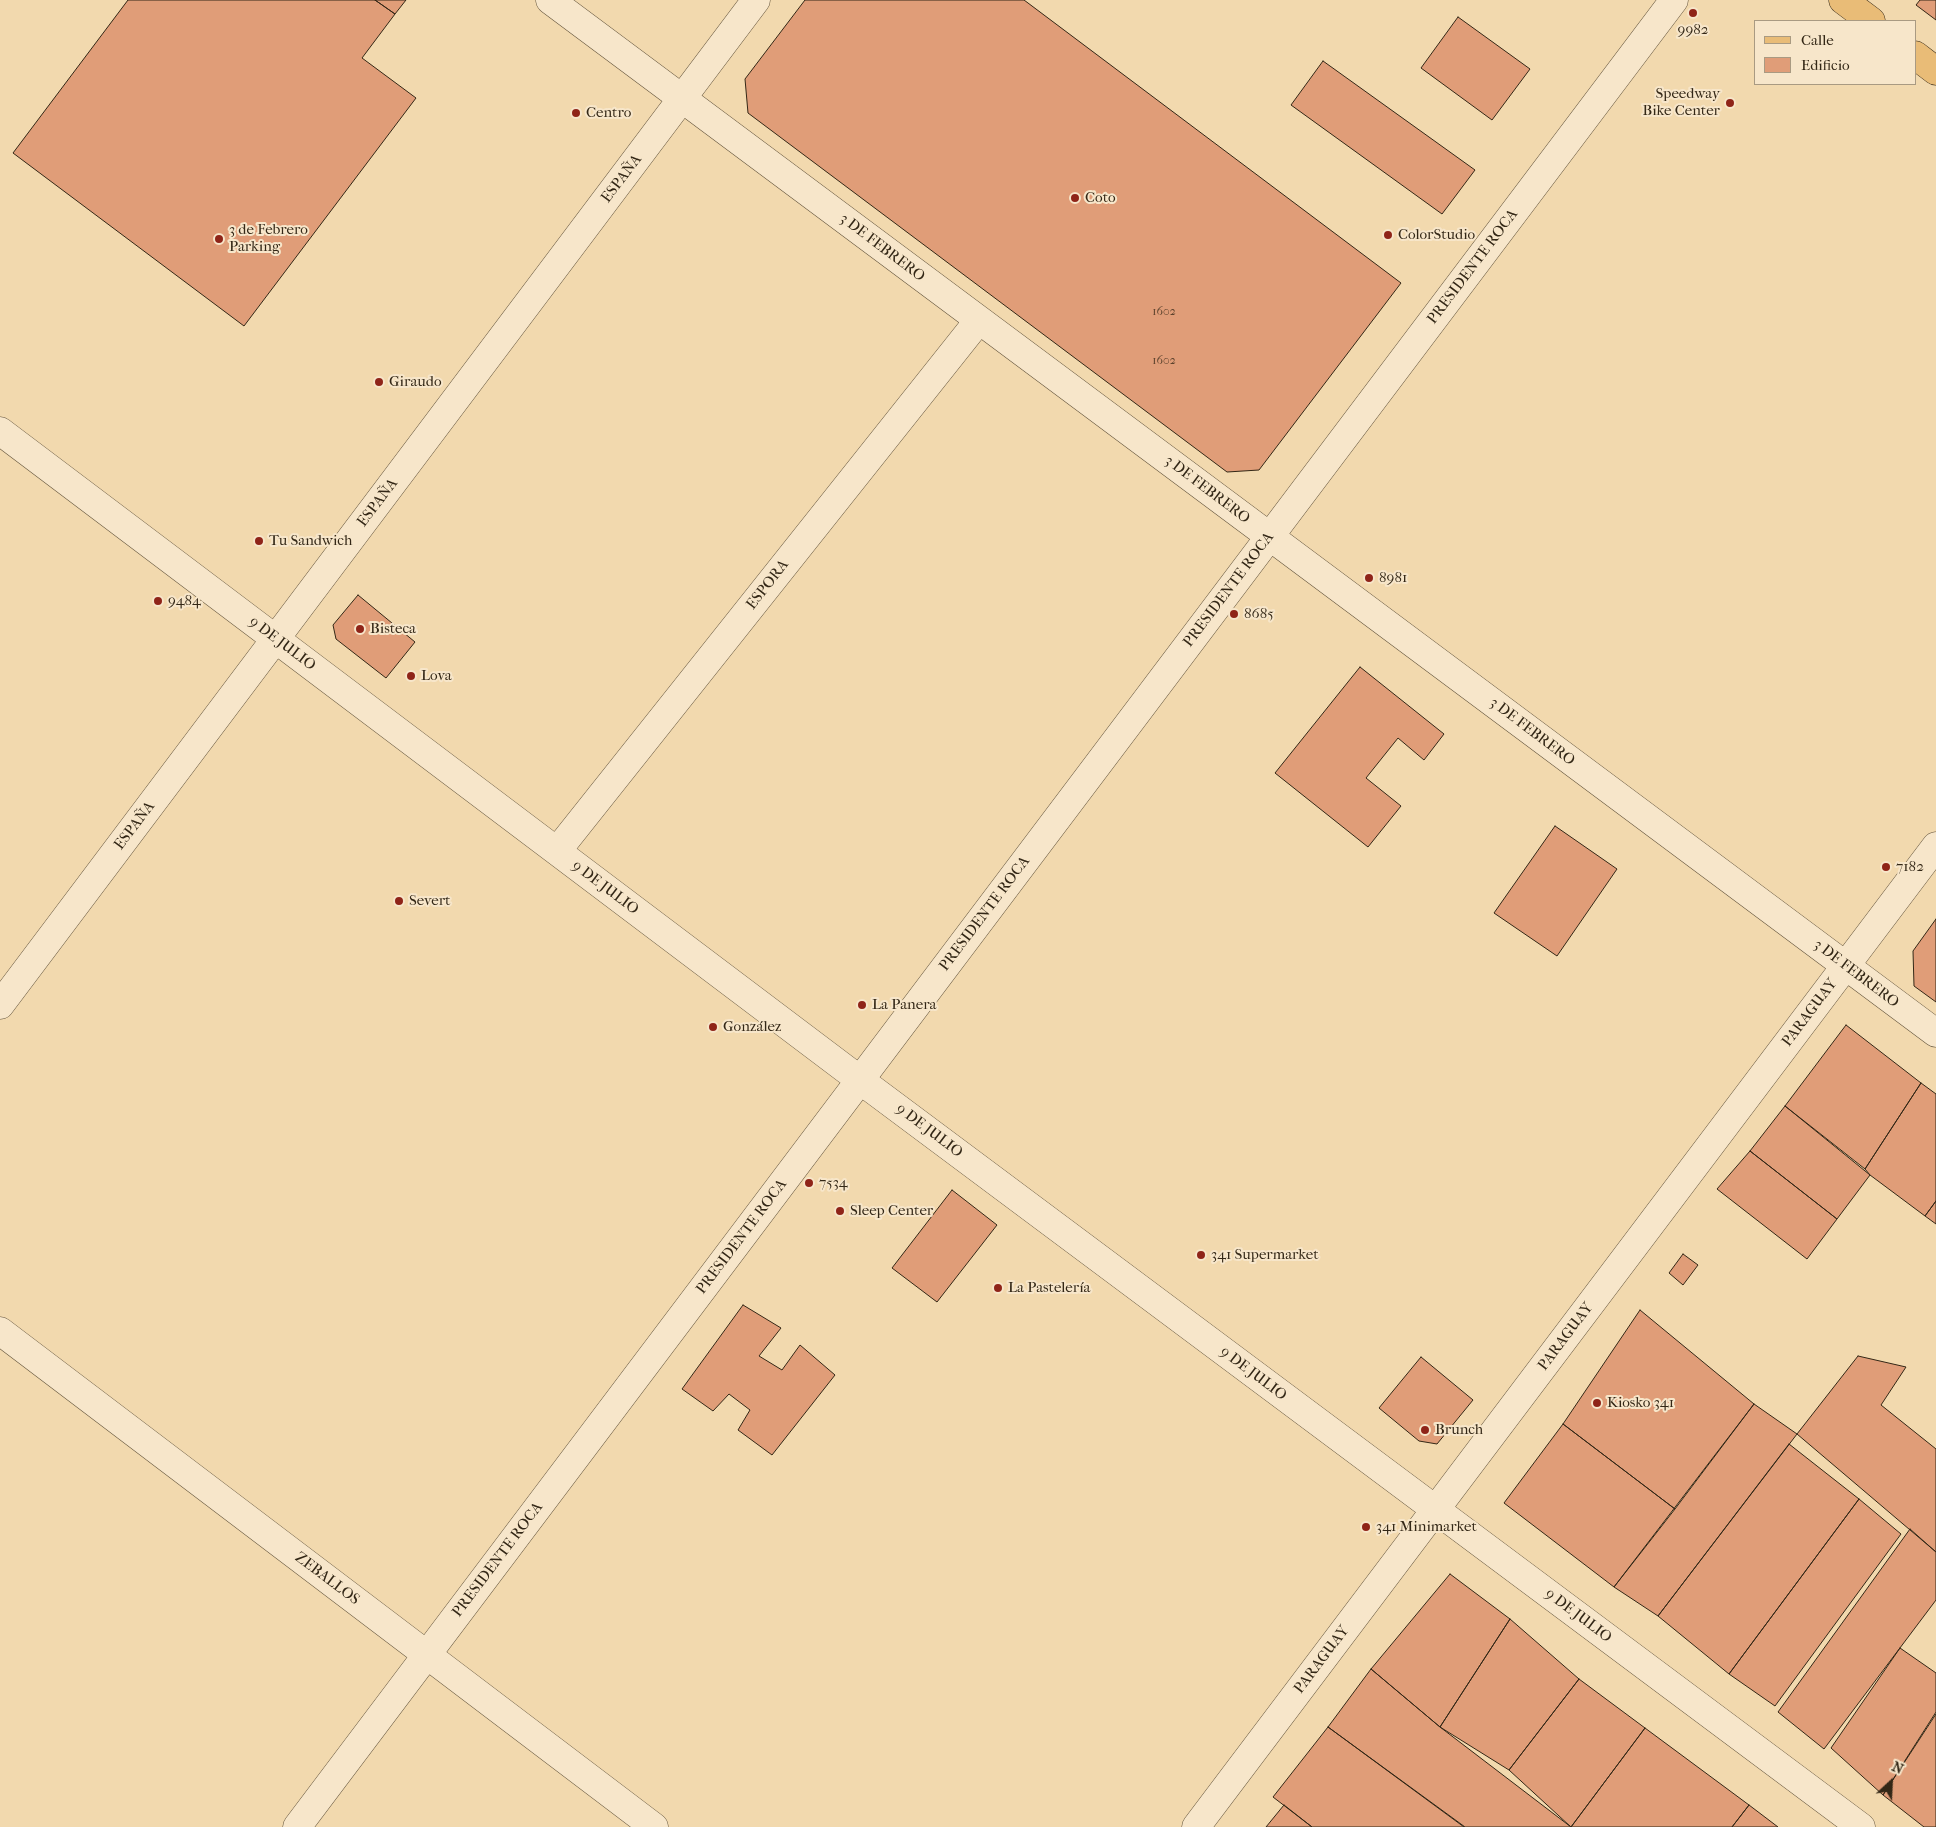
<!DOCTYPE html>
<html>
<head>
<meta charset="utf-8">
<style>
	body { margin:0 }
	#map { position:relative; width:1936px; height:1827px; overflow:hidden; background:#f2d9ae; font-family:"IM FELL French Canon",serif }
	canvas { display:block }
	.legend { position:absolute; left:1754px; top:20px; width:162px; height:65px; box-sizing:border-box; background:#f7e6ca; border:1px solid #a99a82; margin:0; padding:6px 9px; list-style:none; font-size:15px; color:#332716 }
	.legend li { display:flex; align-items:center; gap:10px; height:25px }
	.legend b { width:25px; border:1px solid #a99a82 }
	.north { position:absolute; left:1866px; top:1757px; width:50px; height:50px; -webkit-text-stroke:4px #f7e6ca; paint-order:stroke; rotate:25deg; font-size:14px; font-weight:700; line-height:20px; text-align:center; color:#332716 }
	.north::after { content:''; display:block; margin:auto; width:18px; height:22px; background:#332716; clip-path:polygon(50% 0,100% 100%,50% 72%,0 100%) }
</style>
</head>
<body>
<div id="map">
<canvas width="1936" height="1827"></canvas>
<ul class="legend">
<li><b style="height:6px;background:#e9bc77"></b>Calle</li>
<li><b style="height:14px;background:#e09d78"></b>Edificio</li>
</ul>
<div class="north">N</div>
</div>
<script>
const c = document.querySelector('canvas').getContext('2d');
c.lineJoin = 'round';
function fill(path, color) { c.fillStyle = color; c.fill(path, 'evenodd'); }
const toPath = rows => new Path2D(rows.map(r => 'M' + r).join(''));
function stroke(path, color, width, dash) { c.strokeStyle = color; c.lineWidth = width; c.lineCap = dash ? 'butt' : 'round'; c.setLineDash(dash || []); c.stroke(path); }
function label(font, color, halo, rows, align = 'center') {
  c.font = font + ' "IM FELL French Canon",serif'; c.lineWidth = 4; c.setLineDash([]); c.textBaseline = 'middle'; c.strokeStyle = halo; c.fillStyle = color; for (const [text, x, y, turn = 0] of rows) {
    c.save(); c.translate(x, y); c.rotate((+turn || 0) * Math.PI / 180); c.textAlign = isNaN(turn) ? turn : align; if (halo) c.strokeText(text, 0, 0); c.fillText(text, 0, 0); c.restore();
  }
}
const building = toPath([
	[128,0,375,0,395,14,362,58,416,98,244,326,13,153,128,0],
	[375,0,406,0,395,14,375,0],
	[805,0,1024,0,1401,283,1259,470,1227,472,748,113,745,79,805,0],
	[1920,0,1936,0,1936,20,1916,5,1920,0],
	[1458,17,1530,69,1492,120,1421,68,1458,17],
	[1323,61,1475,170,1442,214,1291,105,1323,61],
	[358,595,415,642,386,678,336,639,333,625,358,595],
	[1360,667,1444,734,1424,760,1398,738,1366,778,1401,806,1368,847,1275,773,1360,667],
	[1555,826,1617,869,1557,956,1494,913,1555,826],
	[1936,919,1936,1002,1914,986,1913,951,1936,919],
	[1846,1025,1921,1083,1865,1169,1785,1106,1846,1025],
	[1921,1083,1936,1094,1936,1201,1925,1216,1870,1175,1865,1169,1921,1083],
	[1785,1106,1870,1175,1837,1219,1750,1151,1785,1106],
	[1750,1151,1837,1219,1807,1259,1717,1189,1750,1151],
	[952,1190,997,1225,937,1302,892,1268,952,1190],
	[1936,1201,1936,1224,1925,1216,1936,1201],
	[1683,1254,1698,1265,1683,1285,1669,1273,1683,1254],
	[743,1305,781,1328,759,1356,782,1370,800,1345,835,1375,772,1455,738,1430,750,1410,729,1394,713,1411,682,1389,743,1305],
	[1640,1310,1754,1404,1675,1509,1563,1424,1640,1310],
	[1858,1356,1906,1367,1881,1405,1936,1449,1936,1552,1797,1434,1858,1356],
	[1421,1357,1473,1400,1437,1444,1419,1441,1379,1408,1421,1357],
	[1754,1404,1797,1434,1658,1616,1614,1587,1754,1404],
	[1563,1424,1675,1509,1614,1587,1504,1503,1563,1424],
	[1789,1444,1859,1499,1729,1674,1658,1616,1789,1444],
	[1859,1499,1901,1534,1775,1706,1729,1674,1859,1499],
	[1910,1529,1936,1552,1936,1600,1824,1749,1778,1712,1910,1529],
	[1450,1574,1510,1619,1440,1727,1371,1669,1450,1574],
	[1510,1619,1579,1679,1509,1770,1440,1727,1510,1619],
	[1900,1648,1936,1673,1936,1712,1883,1795,1831,1748,1900,1648],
	[1371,1669,1440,1727,1571,1827,1465,1827,1328,1727,1371,1669],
	[1579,1679,1645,1728,1571,1827,1509,1770,1579,1679],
	[1936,1714,1936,1827,1924,1827,1883,1795,1936,1714],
	[1328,1727,1464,1827,1312,1827,1273,1797,1328,1727],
	[1645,1728,1749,1805,1732,1827,1571,1827,1645,1728],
	[1284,1805,1312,1827,1266,1827,1284,1805],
	[1749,1805,1778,1827,1732,1827,1749,1805]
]);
const minor = toPath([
	[550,0,1936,1033],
	[0,431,860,1080,1861,1827],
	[557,851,979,320],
	[0,1005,756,0],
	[0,1331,654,1827],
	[297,1827,1674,0],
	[1196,1827,1936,846]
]);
const major = toPath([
	[1843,0,1871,21],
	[1915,55,1936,71]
]);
const markers = [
	[1693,13,5,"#8f2418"],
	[1730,103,5,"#8f2418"],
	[576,113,5,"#8f2418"],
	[1075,198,5,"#8f2418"],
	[1388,235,5,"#8f2418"],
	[219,239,5,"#8f2418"],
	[379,382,5,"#8f2418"],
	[259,541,5,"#8f2418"],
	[1369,578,5,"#8f2418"],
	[158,601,5,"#8f2418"],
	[1234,614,5,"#8f2418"],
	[360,629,5,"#8f2418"],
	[411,676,5,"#8f2418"],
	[1886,867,5,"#8f2418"],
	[399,901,5,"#8f2418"],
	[862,1005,5,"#8f2418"],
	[713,1027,5,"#8f2418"],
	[809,1183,5,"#8f2418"],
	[840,1211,5,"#8f2418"],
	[1201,1255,5,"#8f2418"],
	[998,1288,5,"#8f2418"],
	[1597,1403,5,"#8f2418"],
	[1425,1430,5,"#8f2418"],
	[1366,1527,5,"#8f2418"]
];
const numberNames = [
	["1602",1164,312],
	["1602",1164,361]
];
const poiNames = [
	["9982",1693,30,"center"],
	["Speedway",1720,94,"right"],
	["Bike Center",1720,111,"right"],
	["Centro",586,113],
	["Coto",1085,198],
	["3 de Febrero",229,230],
	["Parking",229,247],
	["ColorStudio",1398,235],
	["Giraudo",389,382],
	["Tu Sandwich",269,541],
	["8981",1379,578],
	["9484",168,601],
	["8685",1244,614],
	["Bisteca",370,629],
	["Lova",421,676],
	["7182",1896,867],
	["Severt",409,901],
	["La Panera",872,1005],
	["González",723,1027],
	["7534",819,1183],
	["Sleep Center",850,1211],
	["341 Supermarket",1211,1255],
	["La Pastelería",1008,1288],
	["Kiosko 341",1607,1403],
	["Brunch",1435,1430],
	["341 Minimarket",1376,1527]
];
const streetNames = [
	["ESPAÑA",622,179,-53],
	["3 DE FEBRERO",882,248,37],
	["PRESIDENTE ROCA",1473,267,-53],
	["3 DE FEBRERO",1207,490,37],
	["ESPAÑA",378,503,-53],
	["ESPORA",768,585,-52],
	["PRESIDENTE ROCA",1229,590,-53],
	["9 DE JULIO",282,644,37],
	["3 DE FEBRERO",1532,732,37],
	["ESPAÑA",135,826,-53],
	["9 DE JULIO",605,888,37],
	["PRESIDENTE ROCA",985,914,-53],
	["3 DE FEBRERO",1856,974,37],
	["PARAGUAY",1810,1013,-53],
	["9 DE JULIO",929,1131,37],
	["PRESIDENTE ROCA",742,1237,-53],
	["PARAGUAY",1566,1337,-53],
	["9 DE JULIO",1253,1374,37],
	["PRESIDENTE ROCA",498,1560,-53],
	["ZEBALLOS",327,1579,37],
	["9 DE JULIO",1578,1616,37],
	["PARAGUAY",1322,1660,-53]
];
fill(building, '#e09d78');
stroke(building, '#332716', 1);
stroke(minor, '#63543c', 29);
stroke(major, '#332716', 29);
stroke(minor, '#f7e6ca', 28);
stroke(major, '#e9bc77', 28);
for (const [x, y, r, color] of markers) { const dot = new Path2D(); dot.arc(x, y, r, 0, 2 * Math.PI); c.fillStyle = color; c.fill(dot); stroke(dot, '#f7e6ca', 2); }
label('12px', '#5e442e', null, numberNames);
label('15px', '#332716', '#f7e6ca', poiNames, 'left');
label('15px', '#332716', '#f7e6ca', streetNames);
</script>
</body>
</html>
